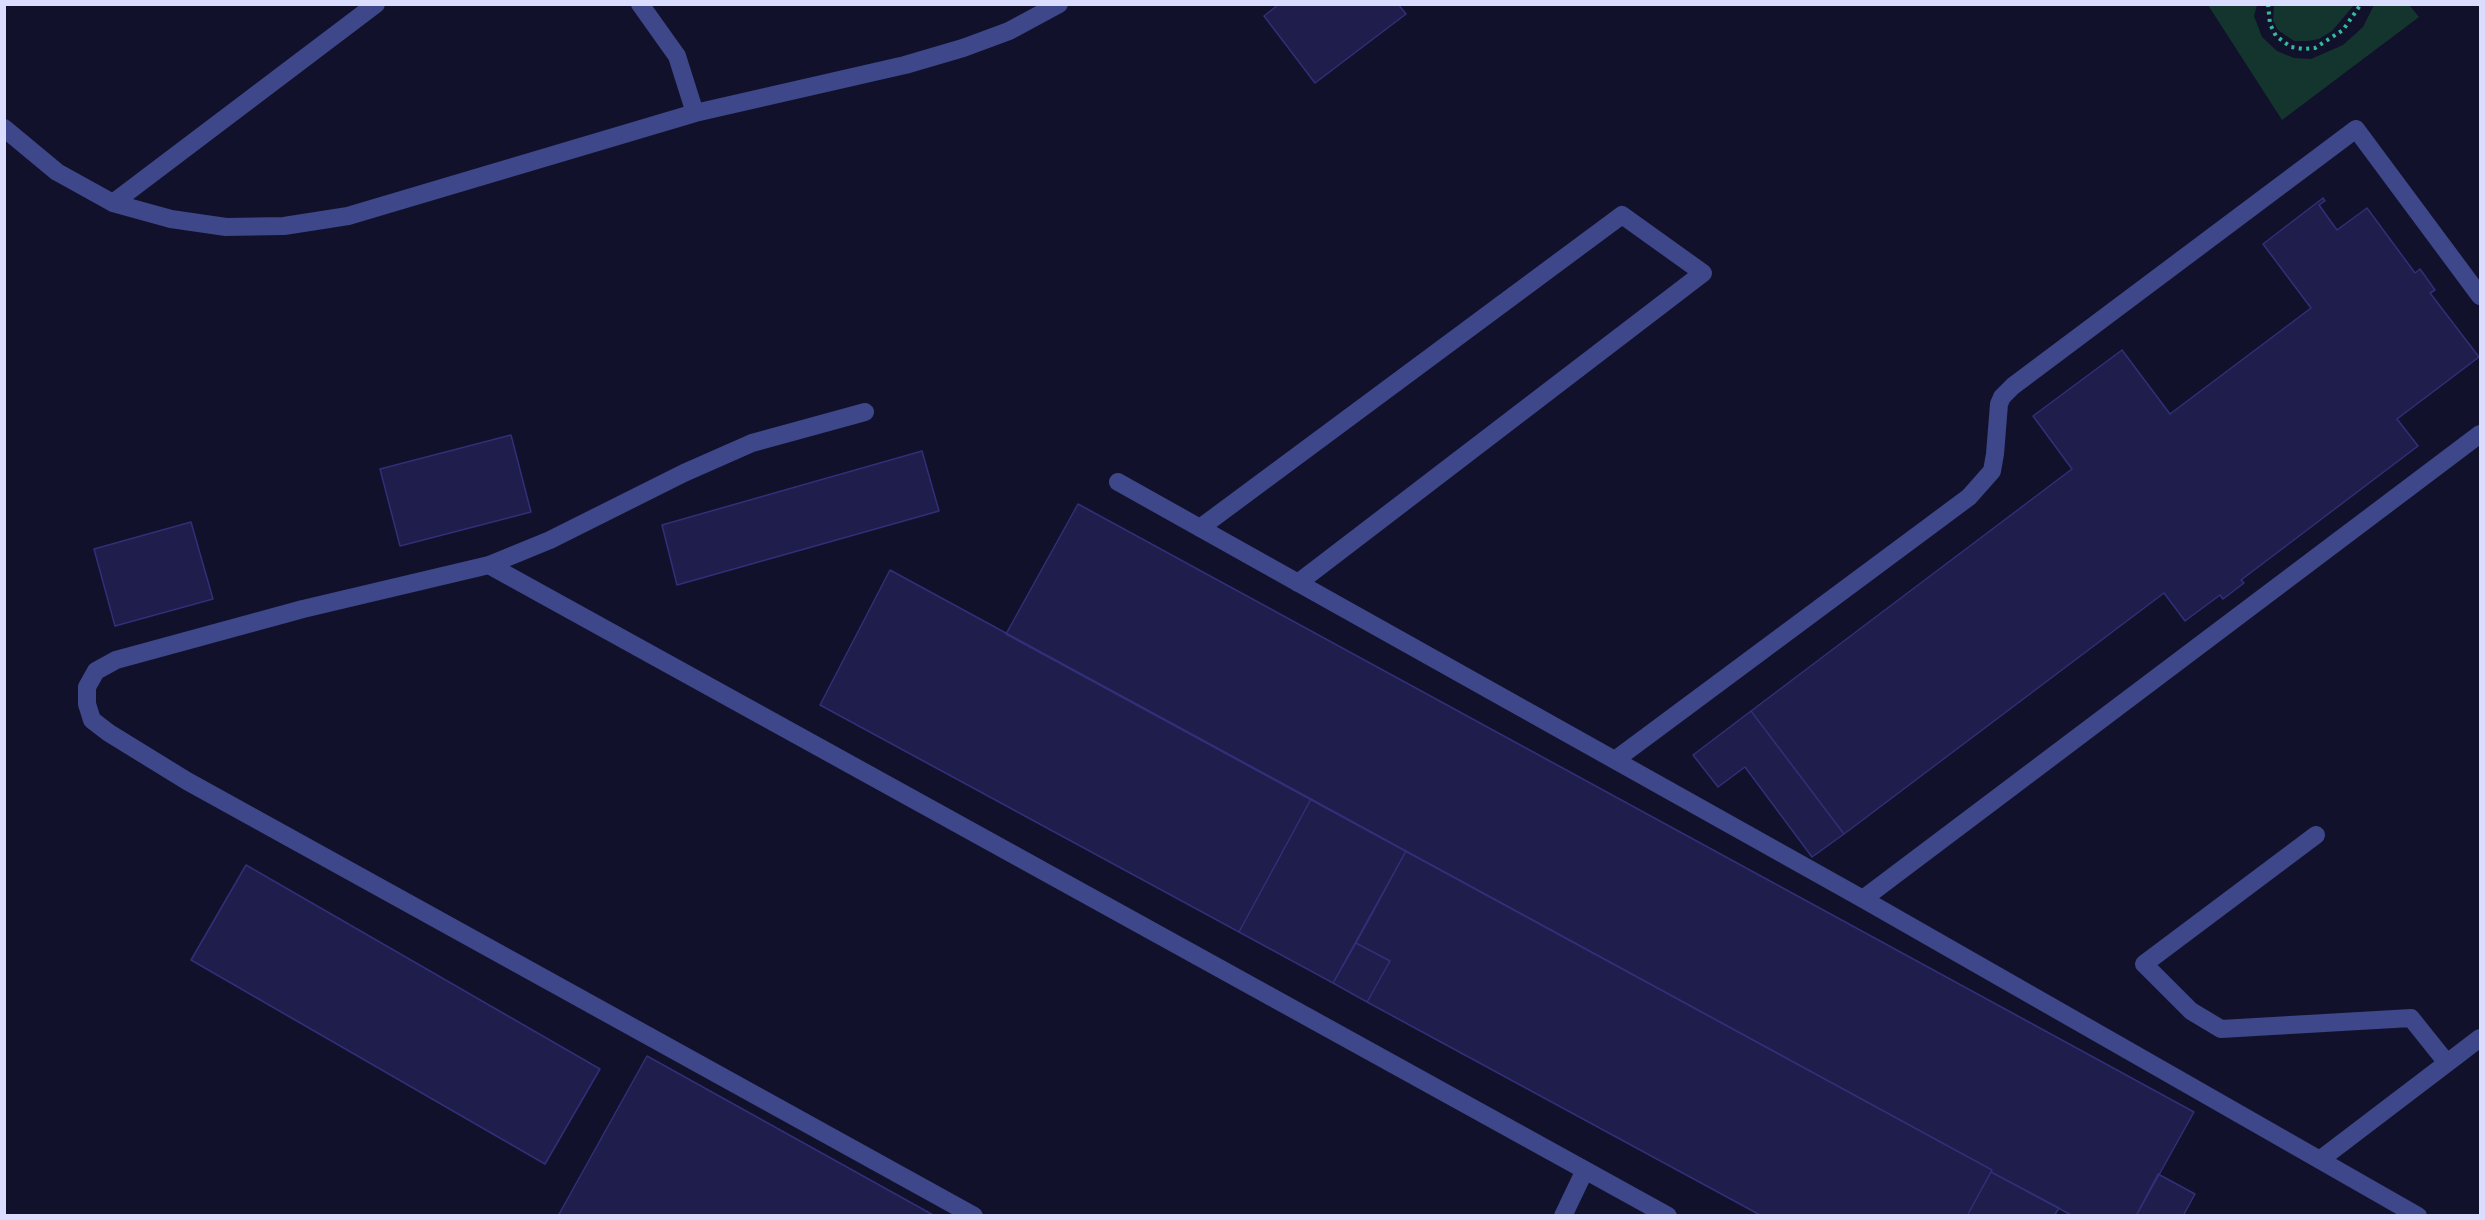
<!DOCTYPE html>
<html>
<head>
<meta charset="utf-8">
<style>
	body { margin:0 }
	#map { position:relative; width:2485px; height:1220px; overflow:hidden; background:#11112b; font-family:Inter,sans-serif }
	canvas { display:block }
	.frame { position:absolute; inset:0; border:6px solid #dbddff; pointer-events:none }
</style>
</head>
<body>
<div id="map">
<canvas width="2485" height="1220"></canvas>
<div class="frame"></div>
</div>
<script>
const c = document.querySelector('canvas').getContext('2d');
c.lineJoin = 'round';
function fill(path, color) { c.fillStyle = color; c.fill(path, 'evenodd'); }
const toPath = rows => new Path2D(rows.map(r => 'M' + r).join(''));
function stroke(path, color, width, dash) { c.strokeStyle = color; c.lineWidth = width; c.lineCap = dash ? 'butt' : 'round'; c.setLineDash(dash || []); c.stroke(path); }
const green = toPath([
	[2208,5,2257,5,2254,16,2262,37,2277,51,2294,58,2311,59,2343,45,2363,27,2374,5,2413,5,2410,6,2419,17,2282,120],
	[2274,5,2274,4,2354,5,2332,31,2319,39,2308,41,2294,41,2278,30,2273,21]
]);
const building = toPath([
	[1279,4,1398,4,1406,14,1315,83,1264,16,1279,4],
	[2323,198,2325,201,2319,205,2337,230,2367,208,2415,273,2420,269,2435,290,2430,293,2479,357,2397,419,2418,446,2241,580,2244,583,2223,599,2220,595,2185,621,2164,593,1844,834,1751,711,2072,469,2033,416,2122,350,2170,414,2311,308,2263,244,2323,198],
	[511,435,531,512,400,546,380,469,511,435],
	[922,451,939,511,677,585,662,525,922,451],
	[1078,504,2194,1112,2136,1216,2073,1216,1991,1172,1992,1170,1006,634,1078,504],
	[191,522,213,599,115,626,94,549,191,522],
	[890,570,1311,799,1239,932,820,705,890,570],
	[1751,711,1844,834,1812,857,1745,767,1718,787,1693,755,1751,711],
	[1311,799,1406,851,1333,983,1239,932,1311,799],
	[1406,851,1992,1170,1967,1216,1762,1216,1367,1002,1390,961,1356,943,1406,851],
	[246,865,600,1069,545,1164,191,960,246,865],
	[1356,943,1390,961,1367,1002,1333,983,1356,943],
	[647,1056,935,1216,558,1216,647,1056],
	[1991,1172,2059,1208,2054,1216,1967,1216,1991,1172],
	[2158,1174,2195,1194,2183,1216,2136,1216,2158,1174]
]);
const path = toPath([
	[2268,4,2270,24,2276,36,2291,47,2303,49,2315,48,2343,30,2361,4]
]);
const minor = toPath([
	[640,4,677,56,695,113,905,65,963,48,1009,31,1059,4],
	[4,128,57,172,113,203,171,219,226,227,284,226,348,216,695,113],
	[113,203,376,4],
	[865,412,752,443,684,473,550,540,489,565,303,609,116,660,96,671,87,687,87,704,92,720,109,733,187,781,974,1216],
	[1118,482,1863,899,2418,1216],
	[1200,528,1622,215,1703,273,1298,583],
	[489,565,1668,1216],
	[1615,760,1969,497,1992,471,1995,454,1999,404,2002,397,2013,386,2356,129,2480,296],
	[2316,835,2144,964,2191,1011,2221,1029,2411,1018,2447,1063],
	[1863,899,2480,434],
	[2321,1159,2480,1038],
	[1563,1216,1585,1170]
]);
fill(green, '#14352e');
fill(building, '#1e1d4c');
stroke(building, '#312f78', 1.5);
stroke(path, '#31bd9c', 4, [3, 4.5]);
stroke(minor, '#3d4789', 18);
</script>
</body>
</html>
